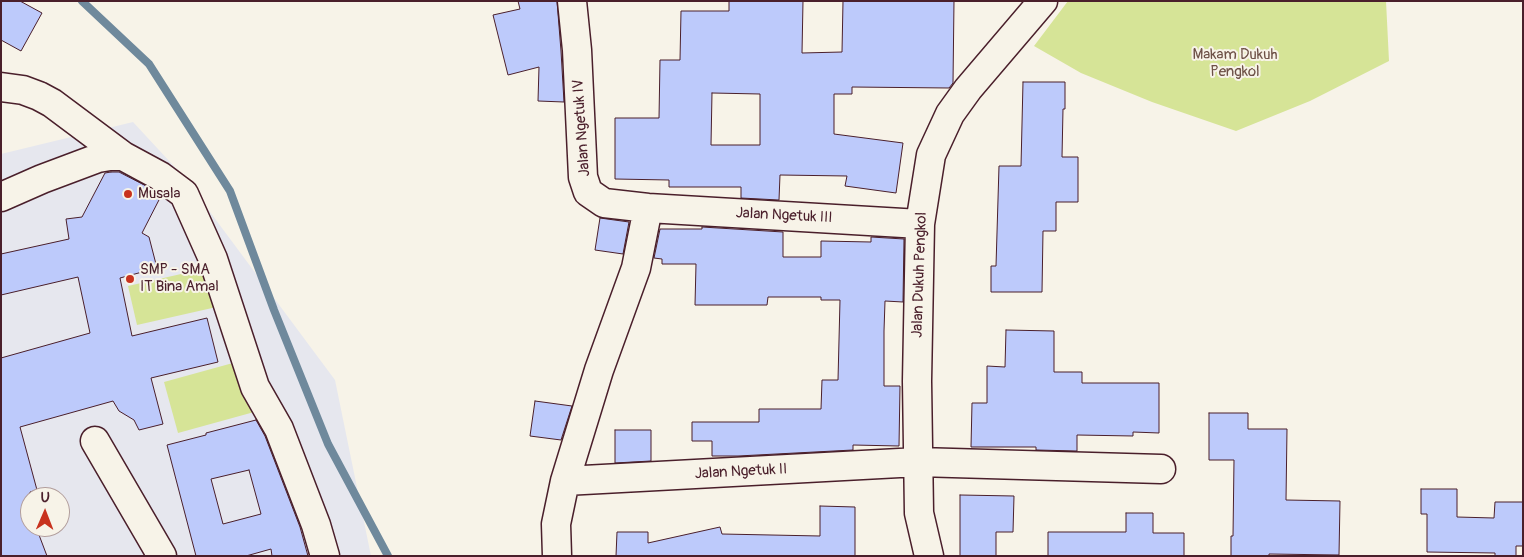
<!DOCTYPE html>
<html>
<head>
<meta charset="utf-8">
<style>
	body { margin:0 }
	#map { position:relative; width:1524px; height:557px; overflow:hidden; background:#f7f3e8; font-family:Pangolin,sans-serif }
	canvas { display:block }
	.frame { position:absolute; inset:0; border:2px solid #4a1f2b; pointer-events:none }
	.north { position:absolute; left:20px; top:487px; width:50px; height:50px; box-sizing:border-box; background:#f7f3e8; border:1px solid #b29e9c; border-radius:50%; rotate:1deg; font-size:14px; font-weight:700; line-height:20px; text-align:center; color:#4a1f2b }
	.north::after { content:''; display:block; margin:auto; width:18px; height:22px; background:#c8321e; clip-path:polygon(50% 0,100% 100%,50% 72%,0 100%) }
</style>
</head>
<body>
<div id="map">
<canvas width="1524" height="557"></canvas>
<div class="frame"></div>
<div class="north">U</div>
</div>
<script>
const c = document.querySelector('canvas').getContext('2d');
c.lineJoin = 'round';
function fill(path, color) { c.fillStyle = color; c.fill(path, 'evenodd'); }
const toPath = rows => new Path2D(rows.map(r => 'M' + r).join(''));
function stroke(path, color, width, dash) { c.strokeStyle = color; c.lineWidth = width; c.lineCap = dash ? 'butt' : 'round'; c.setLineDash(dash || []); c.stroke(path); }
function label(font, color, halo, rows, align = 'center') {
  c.font = font + ' Pangolin,sans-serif'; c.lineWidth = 4; c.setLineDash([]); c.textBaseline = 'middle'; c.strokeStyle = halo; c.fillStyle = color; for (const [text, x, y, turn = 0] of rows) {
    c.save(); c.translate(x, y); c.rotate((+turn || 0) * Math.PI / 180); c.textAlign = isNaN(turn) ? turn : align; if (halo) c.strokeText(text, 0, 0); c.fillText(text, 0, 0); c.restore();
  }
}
const built = toPath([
	[133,122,184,177,335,380,371,556,1,556,1,154],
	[30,497,60,497,60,527,30,527]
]);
const green = toPath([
	[1068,1,1386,1,1389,61,1310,101,1236,131,1152,102,1081,73,1034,46],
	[212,267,221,306,137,325,128,286],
	[251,358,265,409,178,433,164,382]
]);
const stream = toPath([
	[82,1,149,64,230,191,274,310,328,444,388,556]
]);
const building = toPath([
	[1,1,20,1,42,13,21,51,1,40,1,1],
	[518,1,557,1,561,51,564,102,538,101,539,67,508,75,493,15,520,9,518,1],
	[729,1,803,1,802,53,842,52,843,1,954,1,953,83,949,88,852,87,852,94,834,94,834,134,903,143,896,193,845,186,847,176,780,175,779,200,741,198,741,187,669,187,669,180,615,179,615,118,659,118,660,60,680,60,681,11,729,11,729,1],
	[712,93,760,94,760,145,711,145,712,93],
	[1023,82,1065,82,1065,109,1063,109,1062,157,1078,157,1078,202,1056,202,1056,231,1043,231,1042,292,991,292,991,266,996,266,999,166,1021,166,1023,82],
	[111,172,119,172,152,189,161,196,142,233,149,237,157,268,120,278,132,336,207,318,218,362,151,378,163,424,139,430,134,420,119,411,113,401,20,427,37,490,30,492,30,527,36,527,47,556,1,556,1,358,90,333,78,277,1,295,1,254,69,239,66,219,82,217,105,173,111,172],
	[600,218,629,222,623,254,595,250,600,218],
	[702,227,783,232,783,257,821,257,821,241,871,242,871,237,904,239,903,302,885,301,884,331,884,386,900,386,899,446,853,445,853,450,738,456,712,456,712,441,692,441,692,422,759,422,759,409,821,409,822,380,838,380,840,300,821,300,821,297,768,297,767,305,695,305,696,264,662,264,662,259,654,258,660,229,702,229,702,227],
	[1006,330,1054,331,1054,372,1082,372,1082,383,1159,383,1159,433,1133,432,1133,436,1077,435,1077,451,1036,450,1036,447,971,447,972,403,987,403,987,366,1005,367,1006,330],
	[535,401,572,406,561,440,530,436,535,401],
	[1209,413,1248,413,1248,429,1287,429,1286,500,1340,501,1339,555,1269,554,1269,556,1231,556,1231,536,1233,536,1234,460,1209,460,1209,413],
	[256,420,265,436,300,527,308,556,272,556,271,549,246,556,196,556,167,445,206,435,206,433,256,420],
	[249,470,261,514,223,524,211,479,249,470],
	[615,430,651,430,651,461,615,463,615,430],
	[1421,489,1457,489,1457,517,1494,518,1495,502,1523,502,1523,546,1516,546,1516,556,1495,556,1495,553,1427,552,1427,514,1421,514,1421,489],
	[960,495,1014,496,1013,532,996,532,996,556,960,556,960,495],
	[820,506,855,507,855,556,616,556,617,532,648,532,648,543,720,527,722,534,820,536,820,506],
	[1126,513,1153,513,1153,533,1184,533,1184,556,1048,556,1048,532,1126,532,1126,513]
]);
const minor = toPath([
	[572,1,577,50,583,177,588,192,604,203,648,208,920,224],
	[1,87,23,90,39,96,52,103,123,156,160,176,184,194,213,259,255,387,279,429,316,525,325,556],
	[1,197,42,179,98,158,110,156,123,156],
	[95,441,162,556],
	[565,481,918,462,1161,469],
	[557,556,556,524,565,481,599,370,636,268,648,208],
	[929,556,919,513,917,381,920,224,931,155,950,114,968,89,1043,1]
]);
const markers = [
	[128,194,5,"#c8321e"],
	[130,279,5,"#c8321e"]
];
const parkNames = [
	["Makam Dukuh",1235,55],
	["Pengkol",1235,72]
];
const streetNames = [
	["Jalan Ngetuk IV",582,128,-94],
	["Jalan Ngetuk III",784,216,3],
	["Jalan Dukuh Pengkol",920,275,-88],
	["Jalan Ngetuk II",741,472,-3]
];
const poiNames = [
	["Musala",138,194],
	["SMP - SMA",140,270],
	["IT Bina Amal",140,287]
];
fill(built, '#e6e7ee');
fill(green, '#d6e497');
stroke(stream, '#6f899c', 8);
fill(building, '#bdcafb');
stroke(building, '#4a1f2b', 1);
stroke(minor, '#4a1f2b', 31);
stroke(minor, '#f7f3e8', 28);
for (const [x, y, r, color] of markers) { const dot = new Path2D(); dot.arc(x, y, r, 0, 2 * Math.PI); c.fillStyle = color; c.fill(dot); stroke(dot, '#f7f3e8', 2); }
label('15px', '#6d5046', '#f7f3e8', parkNames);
label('15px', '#4a1f2b', '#f7f3e8', streetNames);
label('15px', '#4a1f2b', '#f7f3e8', poiNames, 'left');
</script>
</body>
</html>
